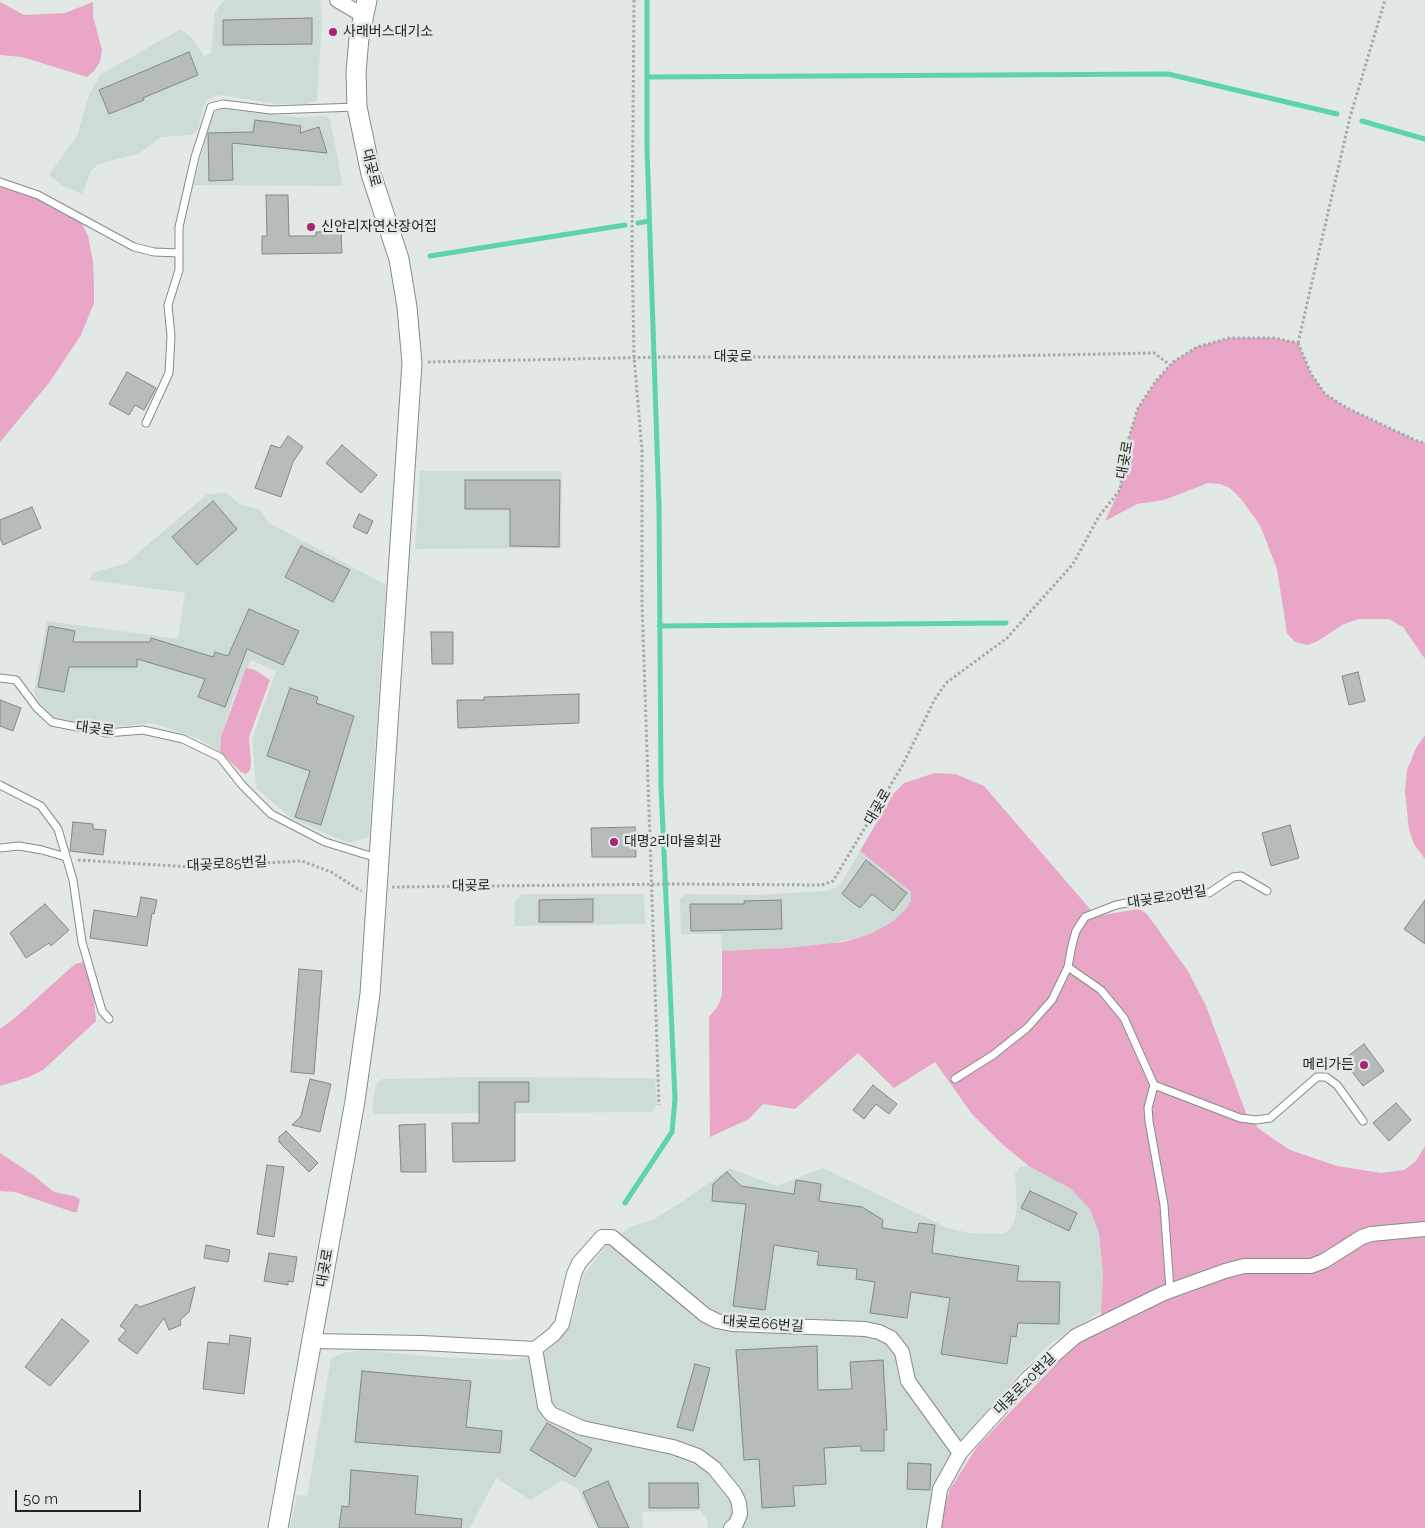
<!DOCTYPE html>
<html>
<head>
<meta charset="utf-8">
<style>
	body { margin:0 }
	#map { position:relative; width:1425px; height:1528px; overflow:hidden; background:#e2e8e5; font-family:Raleway,sans-serif }
	canvas { display:block }
	.scale { position:absolute; left:15px; top:1490px; width:126px; height:22px; box-sizing:border-box; border:2px solid #222423; border-top:0; padding-left:6px; font-size:15px; line-height:18px; white-space:nowrap; color:#222423; -webkit-text-stroke:4px #e2e8e5; paint-order:stroke }
</style>
</head>
<body>
<div id="map">
<canvas width="1425" height="1528"></canvas>
<div class="scale">50 m</div>
</div>
<script>
const c = document.querySelector('canvas').getContext('2d');
c.lineJoin = 'round';
function fill(path, color) { c.fillStyle = color; c.fill(path, 'evenodd'); }
const toPath = rows => new Path2D(rows.map(r => 'M' + r).join(''));
function stroke(path, color, width, dash) { c.strokeStyle = color; c.lineWidth = width; c.lineCap = dash ? 'butt' : 'round'; c.setLineDash(dash || []); c.stroke(path); }
function label(font, color, halo, rows, align = 'center') {
  c.font = font + ' Raleway,"Noto Sans KR",sans-serif'; c.lineWidth = 5; c.setLineDash([]); c.textBaseline = 'middle'; c.strokeStyle = halo; c.fillStyle = color; for (const [text, x, y, turn = 0] of rows) {
    c.save(); c.translate(x, y); c.rotate((+turn || 0) * Math.PI / 180); c.textAlign = isNaN(turn) ? turn : align; if (halo) c.strokeText(text, 0, 0); c.fillText(text, 0, 0); c.restore();
  }
}
const built = toPath([
	[224,0,320,0,322,21,317,101,307,104,277,104,220,95,208,99,203,107,198,130,192,135,161,137,138,154,98,164,91,171,82,194,63,186,49,175,77,136,89,95,100,75,181,29,193,39,204,56,211,53,215,12],
	[220,109,298,117,325,116,330,119,343,186,194,185,211,118,215,112],
	[420,471,562,471,561,548,415,549],
	[225,492,241,505,259,509,269,523,386,585,369,837,348,843,291,818,256,788,252,739,276,671,251,660,233,699,221,737,220,751,197,738,153,723,105,728,55,718,42,707,34,692,47,621,178,639,185,593,90,580,92,573,126,563,206,495],
	[860,851,911,892,911,901,905,910,892,922,870,934,823,946,736,951,722,951,721,934,681,934,680,899,686,894,757,895,825,891,833,889,841,883],
	[522,894,644,894,645,924,514,926,515,902],
	[475,1077,655,1078,657,1105,652,1112,375,1114,372,1108,376,1084,382,1079],
	[1029,1166,1071,1189,1090,1209,1099,1233,1103,1275,1101,1311,1050,1344,1020,1373,961,1442,944,1465,936,1482,929,1528,708,1528,707,1519,701,1511,642,1512,643,1528,596,1528,578,1489,562,1480,531,1500,496,1478,470,1528,290,1528,297,1495,307,1496,331,1359,342,1353,361,1350,438,1357,510,1360,532,1357,545,1352,560,1339,573,1318,583,1276,606,1245,630,1227,654,1219,682,1202,729,1168,777,1186,823,1168,948,1228,969,1233,1002,1234,1010,1230,1014,1222,1017,1209,1015,1174,1020,1167]
]);
const green = toPath([
	[0,2,24,15,65,13,93,2,93,16,102,50,100,62,94,71,87,77,22,57,0,55],
	[0,185,38,198,80,220,88,236,93,262,94,284,94,303,81,335,49,383,0,442],
	[1229,338,1274,338,1298,343,1311,374,1325,394,1347,408,1417,441,1425,443,1425,659,1403,627,1389,619,1358,619,1342,625,1318,641,1308,645,1295,642,1287,633,1277,569,1260,525,1241,499,1230,488,1220,484,1208,483,1164,500,1137,504,1105,521,1120,489,1127,444,1138,408,1156,381,1173,362,1197,347],
	[246,668,255,670,270,680,249,737,251,763,250,770,246,774,241,772,220,751,221,737],
	[1425,735,1425,859,1414,844,1409,830,1405,791,1407,770,1416,748],
	[935,773,955,774,984,786,1096,916,1139,909,1147,914,1188,971,1206,1006,1246,1113,1258,1128,1275,1140,1290,1150,1337,1166,1381,1173,1404,1170,1416,1161,1425,1146,1425,1528,942,1528,944,1506,950,1489,977,1447,1054,1366,1078,1344,1100,1329,1103,1275,1099,1233,1090,1209,1071,1189,1029,1166,1002,1144,972,1114,935,1062,894,1088,858,1053,795,1109,763,1104,749,1119,710,1137,709,1017,718,1006,722,995,722,951,787,948,844,942,870,934,892,922,905,910,911,901,911,892,860,851,894,793,904,783],
	[83,962,93,990,96,1021,43,1070,29,1077,0,1086,0,1029,16,1017,75,964],
	[0,1153,33,1175,54,1192,74,1196,80,1199,77,1212,73,1212,15,1192,0,1191]
]);
const stream = toPath([
	[647,77,1168,74,1337,114],
	[1362,121,1425,139],
	[638,223,649,221],
	[430,256,625,225],
	[659,626,1006,623],
	[625,1203,672,1132,675,1099,661,786,659,506,647,148,647,0]
]);
const building = toPath([
	[312,18,312,44,223,45,223,20,312,18],
	[189,52,198,75,143,98,144,100,109,114,99,90,189,52],
	[255,120,301,126,300,133,319,127,327,153,232,143,233,180,209,181,208,133,253,132,255,120],
	[266,195,288,195,289,236,316,236,316,232,341,231,342,253,262,254,262,236,267,236,266,195],
	[127,372,156,388,144,410,135,405,129,415,109,404,127,372],
	[288,436,303,447,293,462,281,497,255,488,271,445,280,448,288,436],
	[342,445,377,475,361,493,326,463,342,445],
	[465,480,560,480,559,547,510,546,510,509,465,509,465,480],
	[213,501,237,529,197,565,172,537,213,501],
	[32,507,41,528,3,545,0,538,0,520,32,507],
	[359,514,373,521,367,534,353,527,359,514],
	[301,546,350,570,333,602,285,577,301,546],
	[249,609,299,631,283,665,247,649,225,707,198,697,205,679,137,659,137,667,69,667,64,692,38,687,49,626,75,631,73,642,150,642,151,638,213,657,215,652,228,656,249,609],
	[431,632,453,632,453,664,432,664,431,632],
	[1358,672,1365,701,1349,705,1342,676,1358,672],
	[290,688,318,697,316,703,354,716,321,825,295,817,310,771,267,756,290,688],
	[579,694,579,723,458,728,457,700,484,700,484,697,579,694],
	[0,700,21,708,13,731,0,726,0,700],
	[73,822,93,824,93,829,106,830,103,855,70,851,73,822],
	[1290,825,1299,858,1271,866,1262,833,1290,825],
	[635,827,636,857,592,857,591,828,635,827],
	[866,860,907,893,893,911,872,894,860,908,842,894,866,860],
	[141,897,157,900,154,914,152,913,147,946,90,938,94,910,137,917,141,897],
	[593,899,593,922,539,922,539,900,593,899],
	[781,900,782,929,691,931,690,904,744,904,744,901,781,900],
	[1425,900,1425,944,1404,929,1425,900],
	[45,904,69,930,51,946,49,943,26,958,10,933,45,904],
	[299,969,322,971,314,1074,291,1072,299,969],
	[1364,1044,1384,1071,1363,1086,1343,1060,1364,1044],
	[310,1079,331,1084,320,1132,292,1125,301,1116,310,1079],
	[479,1082,529,1082,529,1102,515,1102,515,1161,453,1162,452,1123,479,1123,479,1082],
	[873,1085,897,1104,889,1114,876,1104,864,1119,853,1110,873,1085],
	[1396,1103,1411,1120,1389,1141,1373,1123,1396,1103],
	[425,1124,426,1172,401,1172,399,1125,425,1124],
	[286,1131,318,1163,309,1172,279,1142,279,1137,286,1131],
	[267,1165,284,1167,274,1237,257,1234,267,1165],
	[727,1172,741,1186,794,1194,796,1180,821,1184,819,1201,862,1207,883,1220,882,1228,917,1233,919,1223,935,1225,932,1253,1019,1266,1017,1281,1060,1282,1059,1324,1018,1323,1016,1337,1011,1336,1007,1364,941,1354,950,1298,911,1292,907,1318,870,1313,875,1282,856,1279,857,1269,817,1265,819,1252,774,1245,765,1310,733,1306,746,1204,712,1201,713,1184,727,1172],
	[1030,1191,1077,1213,1069,1231,1021,1208,1030,1191],
	[206,1245,230,1250,228,1262,204,1258,206,1245],
	[269,1253,297,1257,293,1282,288,1281,288,1285,264,1281,269,1253],
	[195,1287,189,1312,180,1320,181,1325,169,1330,164,1318,137,1354,118,1340,126,1330,120,1326,136,1304,140,1307,195,1287],
	[62,1319,89,1341,50,1386,25,1367,62,1319],
	[230,1335,251,1338,244,1394,203,1389,208,1342,229,1344,230,1335],
	[817,1346,818,1390,852,1389,850,1362,883,1360,887,1430,884,1430,884,1451,861,1451,861,1446,824,1448,826,1484,793,1486,795,1506,762,1508,759,1459,744,1460,736,1350,817,1346],
	[695,1364,710,1368,693,1431,677,1427,695,1364],
	[362,1371,471,1381,466,1427,502,1431,500,1453,355,1442,362,1371],
	[547,1423,592,1449,575,1477,530,1450,547,1423],
	[908,1463,931,1464,930,1490,907,1489,908,1463],
	[351,1470,418,1476,415,1514,462,1519,461,1528,339,1528,342,1506,349,1507,351,1470],
	[608,1481,616,1500,629,1528,599,1528,583,1492,608,1481],
	[649,1483,698,1483,699,1508,649,1508,649,1483]
]);
const path = toPath([
	[634,0,632,243,634,357,642,450,642,603,659,1105],
	[1298,343,1350,117,1385,0],
	[1298,343,1311,374,1325,394,1347,408,1417,441,1425,443],
	[428,362,665,357,953,357,1154,353,1170,365],
	[78,860,191,867,302,861,331,872,361,891],
	[392,887,677,884,822,885,833,881,902,766,935,699,946,683,1007,638,1073,564,1099,516,1120,490,1127,444,1138,408,1156,381,1173,362,1197,347,1229,338,1274,338,1298,343]
]);
const lane = toPath([
	[0,182,38,195,134,247,154,252,179,253],
	[146,423,169,373,171,336,168,305,179,270,179,227,195,157,211,107,223,104,271,110,357,107],
	[0,678,16,680,37,708,52,722,107,733,143,730,183,739,220,757,242,785,271,814,325,842,377,858],
	[0,785,41,806,58,829,73,880,82,942,102,1011,109,1019],
	[0,848,19,846,42,850,66,857],
	[955,1079,993,1055,1027,1028,1052,1000,1068,967],
	[1154,1085,1240,1118,1256,1120,1270,1118,1317,1077,1326,1077,1337,1085,1363,1121],
	[1170,1290,1164,1205,1149,1121,1148,1108,1154,1085,1124,1018,1101,990,1068,967,1072,945,1076,931,1085,917,1116,905,1169,895,1209,893,1233,877,1241,876,1267,891]
]);
const street = toPath([
	[337,0,364,16],
	[312,1341,422,1343,535,1349,554,1334,562,1324,574,1274,579,1263,602,1237,612,1237,705,1315,717,1321,732,1324,865,1329,879,1332,891,1338,902,1352,908,1381,960,1453],
	[535,1349,545,1406,551,1414,582,1428,673,1447,698,1456,714,1468,735,1494,739,1503,740,1514,736,1524,731,1528],
	[934,1528,940,1489,960,1453,1028,1378,1076,1336,1164,1293,1225,1271,1244,1266,1311,1266,1324,1261,1362,1237,1371,1234,1425,1229]
]);
const secondary = toPath([
	[278,1528,355,1101,370,994,412,363,407,307,399,259,371,174,357,107,356,72,359,38,367,0]
]);
const markers = [
	[333,32,5,"#a62675"],
	[311,227,5,"#a62675"],
	[614,842,5,"#a62675"],
	[1364,1065,5,"#a62675"]
];
const poiNames = [
	["사래버스대기소",343,32],
	["신안리자연산장어집",321,227],
	["대명2리마을회관",624,842],
	["메리가든",1354,1065,"right"]
];
const streetNames = [
	["대곶로",371,168,76],
	["대곶로",733,357],
	["대곶로",1125,460,-80],
	["대곶로",95,729,7],
	["대곶로",878,807,-60],
	["대곶로85번길",227,864,-3],
	["대곶로",471,886,-1],
	["대곶로20번길",1167,897,-9],
	["대곶로",325,1268,-80],
	["대곶로66번길",763,1324,4],
	["대곶로20번길",1025,1384,-45]
];
fill(built, '#cedcd7');
fill(green, '#e9a6c7');
stroke(stream, '#5ed3b0', 5);
fill(building, '#b6bcba');
stroke(building, '#838886', 1);
stroke(lane, '#868b89', 9);
stroke(street, '#868b89', 16);
stroke(secondary, '#868b89', 21);
stroke(path, '#a5a9a7', 3, [2.5, 2.5]);
stroke(lane, '#fff', 7);
stroke(street, '#fff', 14);
stroke(secondary, '#fff', 19);
for (const [x, y, r, color] of markers) { const dot = new Path2D(); dot.arc(x, y, r, 0, 2 * Math.PI); c.fillStyle = color; c.fill(dot); stroke(dot, '#e2e8e5', 2); }
label('14px', '#222423', '#e2e8e5', poiNames, 'left');
label('14px', '#222423', '#e2e8e5', streetNames);
</script>
</body>
</html>
